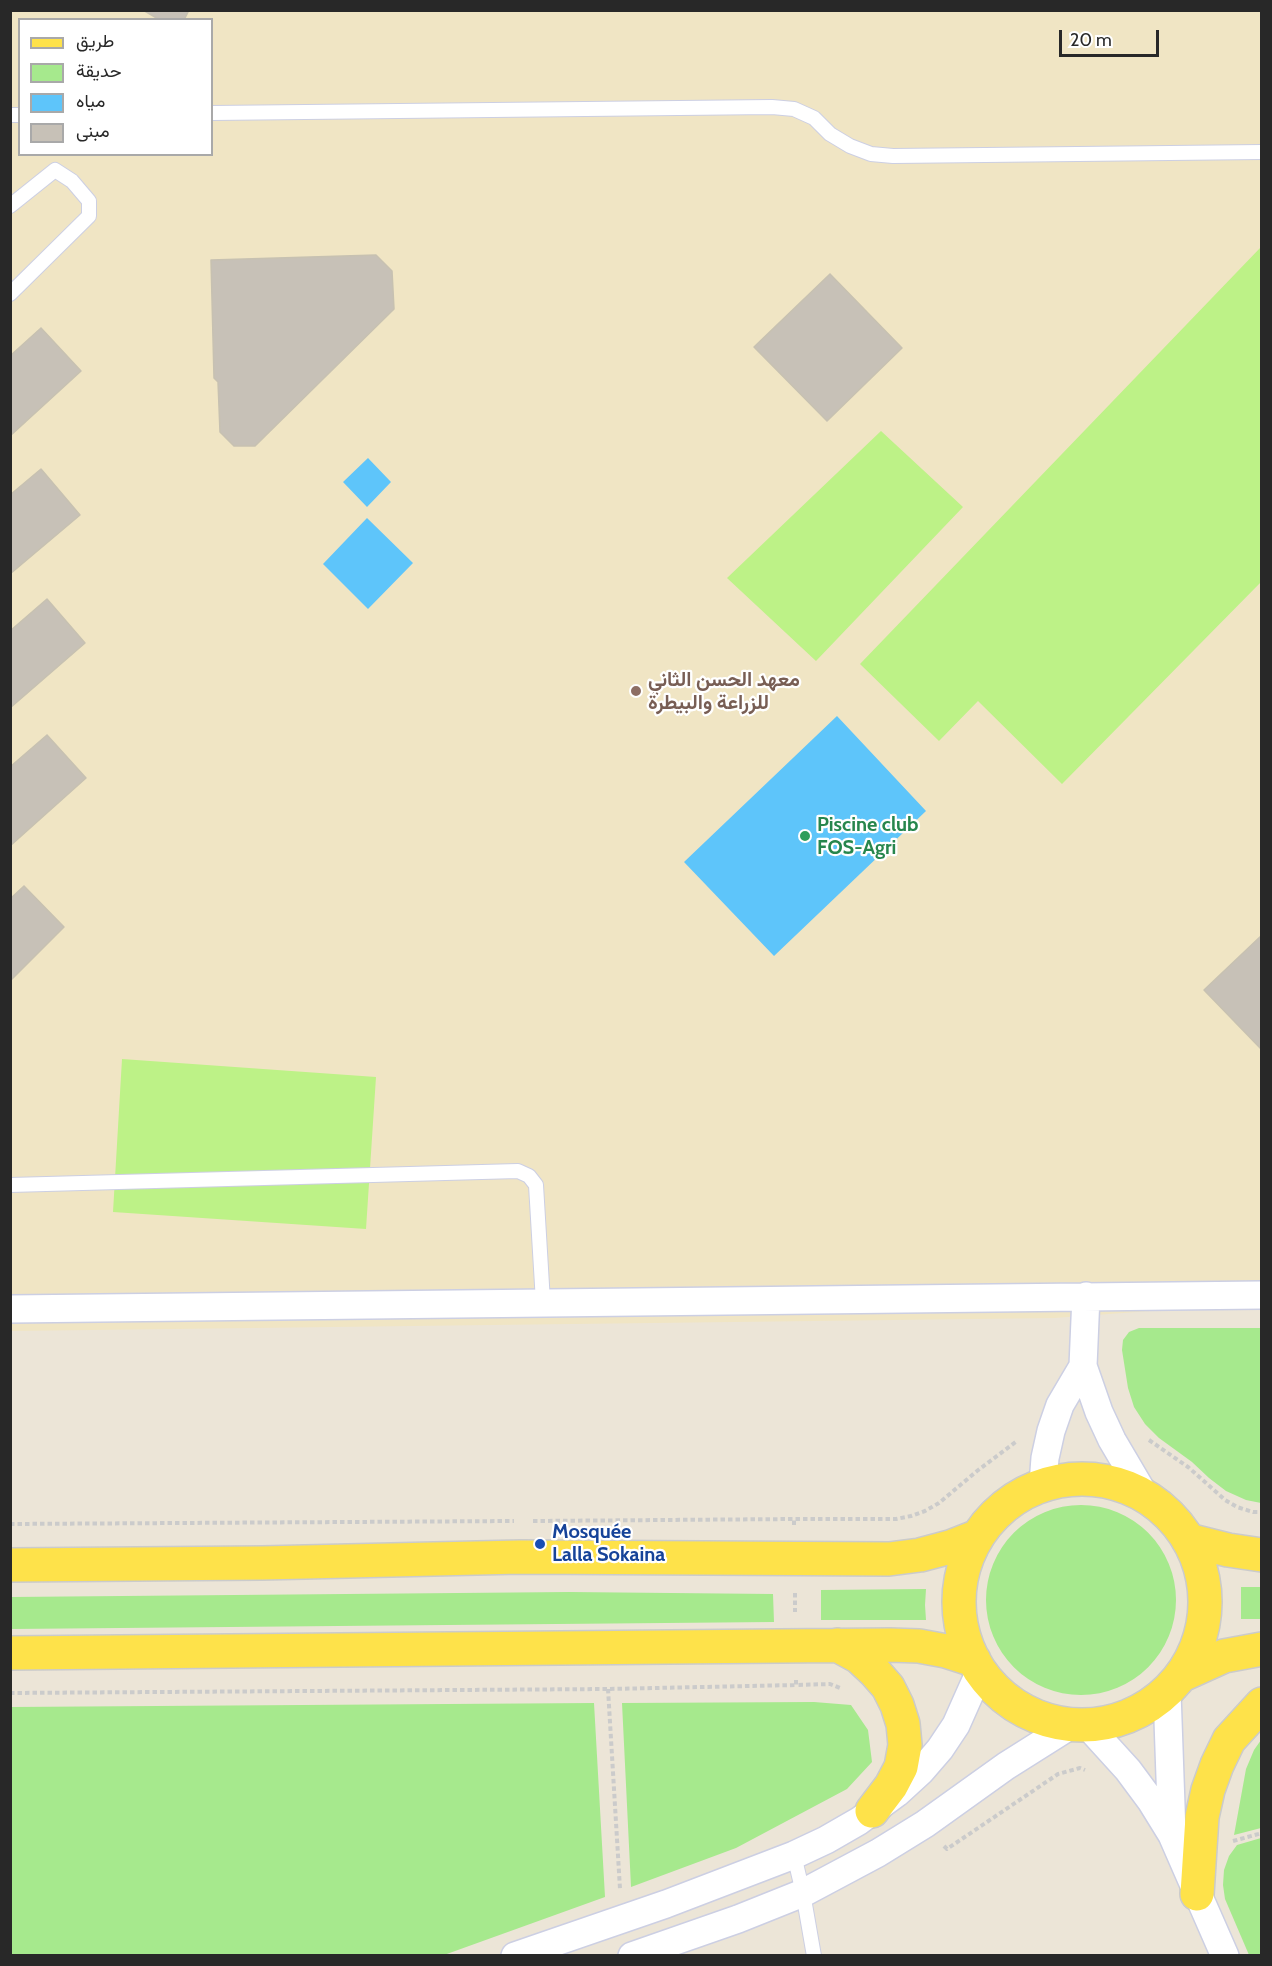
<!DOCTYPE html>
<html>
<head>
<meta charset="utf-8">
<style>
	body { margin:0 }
	#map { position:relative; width:1272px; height:1966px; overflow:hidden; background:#ece5d7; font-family:Cabin,Vazirmatn,sans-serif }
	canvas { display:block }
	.frame { position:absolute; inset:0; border:12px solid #282828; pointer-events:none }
	.legend { position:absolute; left:18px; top:18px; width:195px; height:138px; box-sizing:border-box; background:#fff; border:2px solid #a9a9a9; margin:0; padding:8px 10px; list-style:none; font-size:18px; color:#282828 }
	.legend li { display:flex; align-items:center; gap:12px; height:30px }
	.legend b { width:30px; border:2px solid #a9a9a9 }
	.scale { position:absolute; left:1059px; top:30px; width:100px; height:27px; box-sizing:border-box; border:3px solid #282828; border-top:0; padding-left:8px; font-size:18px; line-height:21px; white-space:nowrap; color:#282828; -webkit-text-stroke:4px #fff; paint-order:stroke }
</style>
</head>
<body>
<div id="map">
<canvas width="1272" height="1966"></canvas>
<div class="frame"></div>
<ul class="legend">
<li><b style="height:8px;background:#fee24a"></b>طريق</li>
<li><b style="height:16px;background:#a6e98d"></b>حديقة</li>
<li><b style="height:16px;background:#5ec5fa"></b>مياه</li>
<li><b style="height:16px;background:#c7c1b7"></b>مبنى</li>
</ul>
<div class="scale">20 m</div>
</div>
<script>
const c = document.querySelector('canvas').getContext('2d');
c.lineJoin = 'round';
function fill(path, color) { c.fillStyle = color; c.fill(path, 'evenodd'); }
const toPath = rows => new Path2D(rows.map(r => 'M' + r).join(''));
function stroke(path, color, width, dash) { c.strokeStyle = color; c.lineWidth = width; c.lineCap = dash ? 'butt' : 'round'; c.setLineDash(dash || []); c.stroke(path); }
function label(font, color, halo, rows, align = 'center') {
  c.font = font + ' Cabin,Vazirmatn,sans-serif'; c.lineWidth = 4.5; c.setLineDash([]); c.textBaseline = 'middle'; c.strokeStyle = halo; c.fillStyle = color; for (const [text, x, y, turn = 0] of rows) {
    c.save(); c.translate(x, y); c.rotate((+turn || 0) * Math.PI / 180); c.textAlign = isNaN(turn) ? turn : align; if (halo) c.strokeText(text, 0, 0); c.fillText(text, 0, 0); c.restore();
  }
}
const education = toPath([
	[10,11,1261,11,1261,1303,1054,1318,11,1331],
	[20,20,212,20,212,154,20,154]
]);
const green = toPath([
	[1139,1328,1261,1328,1261,1503,1246,1500,1226,1491,1209,1478,1192,1462,1159,1438,1145,1424,1134,1407,1128,1388,1122,1350,1123,1340,1129,1332],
	'986 1600a95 95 0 1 1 190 0a95 95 0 1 1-190 0Z',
	[1241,1587,1261,1587,1261,1619,1241,1619],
	[926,1589,925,1605,926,1620,821,1620,821,1590],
	[569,1592,773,1594,774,1622,11,1629,11,1597],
	[814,1702,851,1705,868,1730,872,1762,847,1789,736,1848,631,1887,622,1703],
	[594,1703,605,1897,444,1955,11,1955,11,1707],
	[1261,1740,1261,1828,1234,1835,1246,1769,1254,1750],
	[1261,1838,1261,1955,1249,1955,1225,1899,1223,1885,1224,1870,1229,1856,1237,1845]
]);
const pitch = toPath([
	[1261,247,1261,582,1062,784,978,701,939,741,860,664],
	[881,431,963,507,816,661,727,578],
	[122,1059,376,1077,366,1229,113,1212]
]);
const water = toPath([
	[368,458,391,482,367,507,343,482],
	[367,518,413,563,368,609,323,564],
	[837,716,926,811,774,956,684,862]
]);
const building = toPath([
	[143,10,189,10,184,20,160,20,143,10],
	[376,255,392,271,394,309,255,446,234,446,220,432,218,382,214,378,211,260,376,255],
	[830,274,902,348,827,421,754,347,830,274],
	[41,328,81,371,10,436,10,356,41,328],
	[41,469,80,515,10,574,10,495,41,469],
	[47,599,85,643,10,708,10,631,47,599],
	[47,735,86,778,10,846,10,767,47,735],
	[24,886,64,927,10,981,10,899,24,886],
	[1262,935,1262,1050,1204,990,1262,935]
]);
const path = toPath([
	[1149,1440,1188,1467,1225,1500,1237,1507,1253,1512,1262,1512],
	[533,1521,794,1519],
	[10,1524,514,1521],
	[794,1525,794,1519,896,1519,911,1516,925,1511,939,1503,977,1471,1017,1441],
	[795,1593,795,1612],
	[796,1680,796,1685,830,1684,840,1688],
	[608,1689,620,1889],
	[10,1693,608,1689,796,1685],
	[1233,1841,1262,1833],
	[944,1846,947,1849,1058,1774,1080,1768,1085,1770]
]);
const lane = toPath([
	[212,113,772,107,794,109,814,118,830,134,850,146,871,154,893,156,1262,152],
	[10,115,20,115],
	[10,206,55,170,72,181,89,201,89,216,10,294],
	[10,1185,518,1171,529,1176,536,1185,543,1302],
	[794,1855,803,1893,814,1956]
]);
const street = toPath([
	[1086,1296,1083,1366,1099,1412,1112,1440,1145,1496],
	[10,1309,1262,1295],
	[1043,1484,1045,1458,1051,1431,1060,1405,1083,1366],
	[1167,1692,1172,1834],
	[1088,1726,1128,1770,1151,1801,1172,1835,1225,1956],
	[515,1956,666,1904,794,1855,826,1840,859,1821,897,1793,921,1771,940,1749,956,1725,980,1671],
	[632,1956,738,1919,803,1893,878,1853,925,1824,1006,1766,1071,1725]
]);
const primary = toPath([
	'959 1602a123 123 0 1 1 246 0a123 123 0 1 1-246 0Z',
	[1188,1540,1228,1550,1262,1555],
	[10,1565,262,1563,520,1557,889,1559,920,1555,950,1547,978,1536],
	[837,1645,859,1657,874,1671,888,1687,897,1705,903,1724,905,1745,901,1767,891,1786,872,1811],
	[10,1653,890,1645,919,1646,946,1651,974,1660],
	[1182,1675,1224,1656,1262,1649],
	[1197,1894,1202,1817,1208,1790,1217,1765,1229,1740,1262,1704]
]);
const markers = [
	[636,691,6,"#8d6e63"],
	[805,836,6,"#2e9e5b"],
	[540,1544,6,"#1a4fb4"]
];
const educationNames = [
	["معهد الحسن الثاني",648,680],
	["للزراعة والبيطرة",648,703]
];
const leisureNames = [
	["Piscine club",817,825],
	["FOS-Agri",817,848]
];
const transitNames = [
	["Mosquée",552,1532],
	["Lalla Sokaina",552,1555]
];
fill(education, '#f0e5c4');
fill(green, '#a6e98d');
fill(pitch, '#bdf287');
fill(water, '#5ec5fa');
fill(building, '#c7c1b7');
stroke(building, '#c7c1b1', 1.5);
stroke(lane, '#cccfe3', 16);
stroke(street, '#cccfe3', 30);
stroke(primary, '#cbcbcb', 36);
stroke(path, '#cbcbcb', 4, [4.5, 3]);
stroke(lane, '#fff', 14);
stroke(street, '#fff', 27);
stroke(primary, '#fee24a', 33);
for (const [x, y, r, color] of markers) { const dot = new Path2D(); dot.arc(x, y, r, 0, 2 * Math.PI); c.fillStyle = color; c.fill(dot); stroke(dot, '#fff', 2); }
label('bold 20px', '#785e54', '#fff', educationNames, 'left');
label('bold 20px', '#27864d', '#fff', leisureNames, 'left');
label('bold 20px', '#164399', '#fff', transitNames, 'left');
</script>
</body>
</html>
